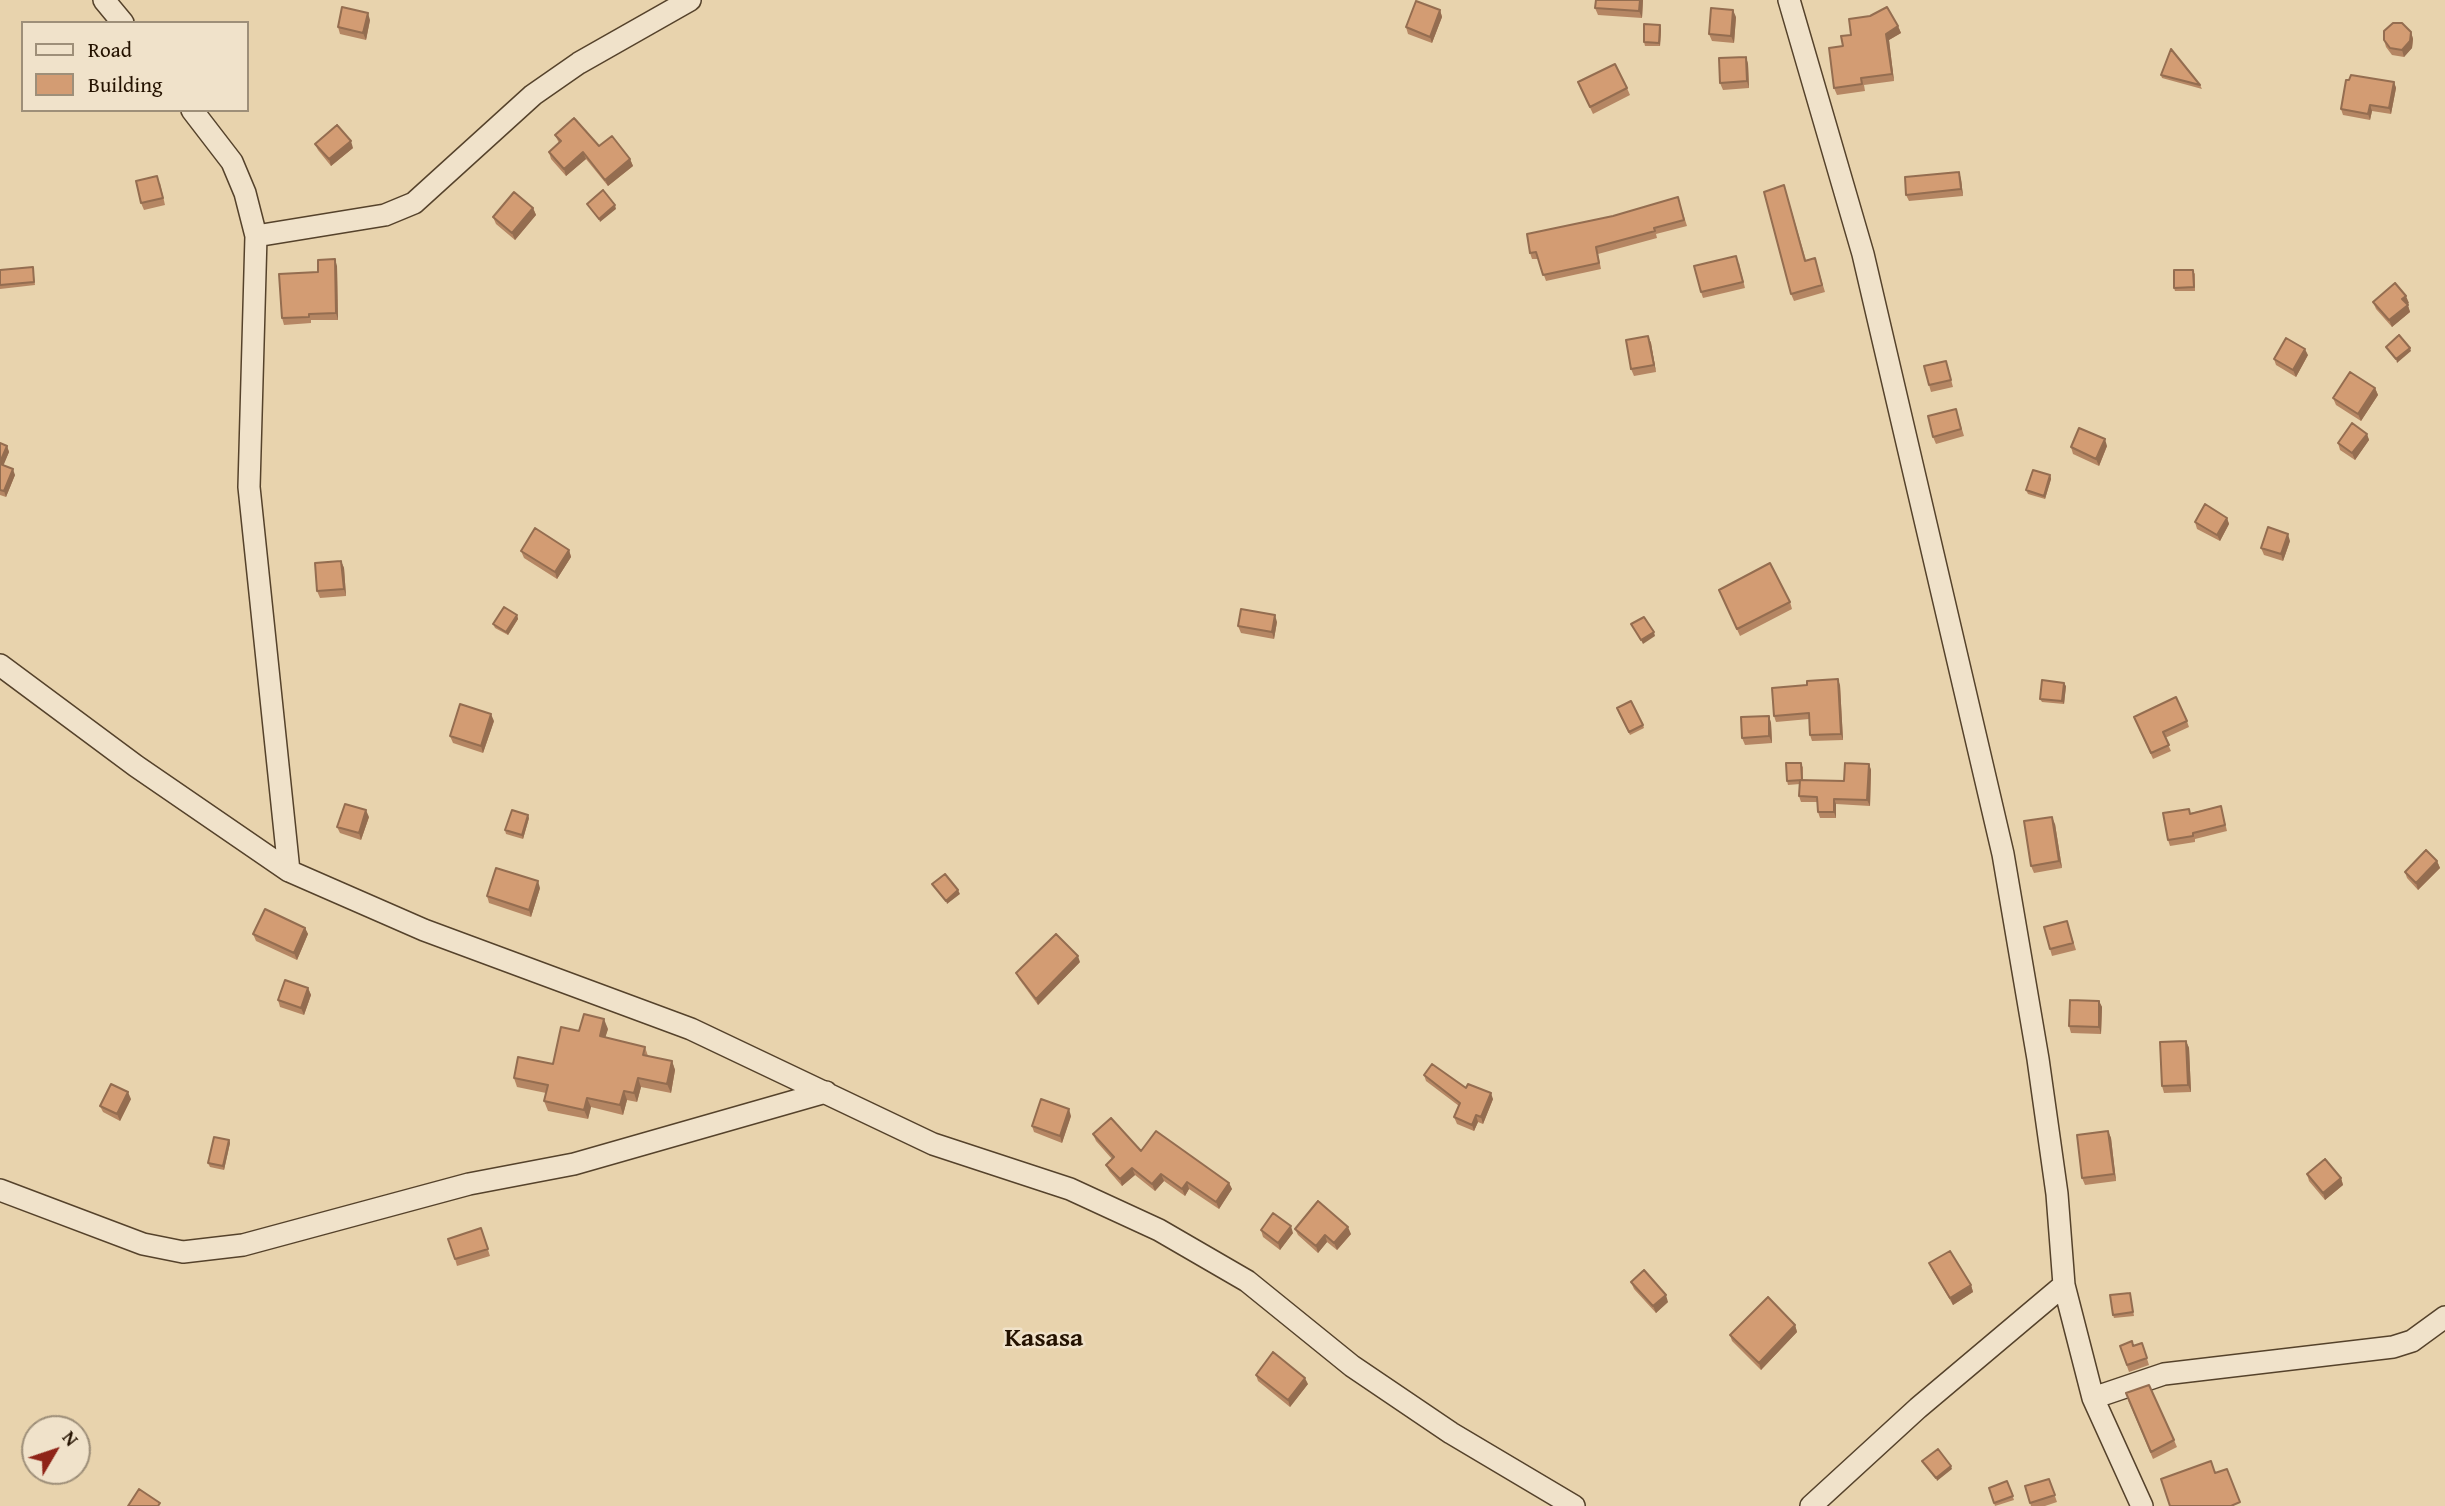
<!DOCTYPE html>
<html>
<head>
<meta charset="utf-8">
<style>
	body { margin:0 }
	#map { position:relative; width:2445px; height:1506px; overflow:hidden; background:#e8d3ad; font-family:"Gentium Book Plus",serif }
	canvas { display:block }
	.legend { position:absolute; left:21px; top:21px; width:228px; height:91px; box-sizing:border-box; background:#f0e2ca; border:2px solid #9e8f79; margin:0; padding:9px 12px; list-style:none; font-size:21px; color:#241200 }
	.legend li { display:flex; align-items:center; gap:14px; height:35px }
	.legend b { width:35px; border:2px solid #9e8f79 }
	.north { position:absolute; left:21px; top:1415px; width:70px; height:70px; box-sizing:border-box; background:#f0e2ca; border:2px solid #9e8f79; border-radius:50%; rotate:51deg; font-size:19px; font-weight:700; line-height:28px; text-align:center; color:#241200 }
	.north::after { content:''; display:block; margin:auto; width:24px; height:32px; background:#8f2418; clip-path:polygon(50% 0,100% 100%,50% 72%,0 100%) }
</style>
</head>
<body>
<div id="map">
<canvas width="2445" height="1506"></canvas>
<ul class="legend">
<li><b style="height:9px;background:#f0e2ca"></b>Road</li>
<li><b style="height:19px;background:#d39c73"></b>Building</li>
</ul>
<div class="north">N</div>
</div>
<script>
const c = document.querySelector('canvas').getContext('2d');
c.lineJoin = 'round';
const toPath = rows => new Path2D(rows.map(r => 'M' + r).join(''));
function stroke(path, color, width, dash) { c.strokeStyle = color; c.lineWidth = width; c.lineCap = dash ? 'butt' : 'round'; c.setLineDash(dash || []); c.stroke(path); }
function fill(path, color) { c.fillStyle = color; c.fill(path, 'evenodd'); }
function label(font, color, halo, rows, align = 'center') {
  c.font = font + ' "Gentium Book Plus",serif'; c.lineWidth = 5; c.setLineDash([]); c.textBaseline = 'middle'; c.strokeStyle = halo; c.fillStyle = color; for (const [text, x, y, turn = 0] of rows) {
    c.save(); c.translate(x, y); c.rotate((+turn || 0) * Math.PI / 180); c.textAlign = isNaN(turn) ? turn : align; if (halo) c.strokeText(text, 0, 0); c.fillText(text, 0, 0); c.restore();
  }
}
const minor = toPath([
	[104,0,123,23],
	[1789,0,1863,254,2003,854,2038,1059,2057,1194,2064,1285,2093,1398,2142,1506],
	[192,110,232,162,245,193,256,236,249,487,289,871],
	[256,236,385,215,414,203,533,95,579,63,690,0],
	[0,665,136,766,289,871,424,930,691,1029,933,1144,1070,1189,1159,1230,1247,1281,1352,1366,1451,1433,1574,1506],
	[0,1190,143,1244,183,1252,243,1245,469,1184,574,1164,826,1092],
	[2093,1398,2164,1374,2393,1347,2412,1341,2445,1317],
	[1811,1506,1918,1408,2064,1285]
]);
const wall = toPath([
	[1643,0,1642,18,1598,15,1595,8],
	[1440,10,1442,17,1432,43,1408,34,1406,27],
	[1736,17,1734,43,1712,41,1709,34],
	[370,20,366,40,340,34,338,27],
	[1898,26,1901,33,1889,40,1894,81,1864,85,1865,91,1837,95,1834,88],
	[1661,29,1660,46,1645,46,1644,42],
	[2411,32,2413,39,2412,48,2404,57,2392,55,2386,47,2384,40],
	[1746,57,1748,64,1749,88,1723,90,1720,83],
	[2161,75,2200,85,2202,89,2162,78],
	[1578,82,1627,88,1630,95,1593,114],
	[2394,82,2396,88,2391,114,2372,111,2370,120,2343,115,2341,109],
	[555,135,599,146,630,159,633,166,608,186,586,159,566,176,551,159,549,152,559,143],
	[315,144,353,148,331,166,318,150],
	[1961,179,1963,196,1909,201,1906,195],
	[160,183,165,205,144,210,141,203],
	[1784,185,1806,260,1815,258,1825,292,1794,301,1791,294],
	[1678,197,1687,226,1656,234,1657,238,1598,254,1601,269,1546,281,1538,259,1532,259,1530,253,1613,216],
	[533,208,536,215,515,240,496,224,493,217],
	[1739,263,1745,288,1703,298,1701,292],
	[337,266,338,320,311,320,311,323,284,325,282,318,318,272],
	[33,267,35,285,0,289,0,270],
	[2195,273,2195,291,2175,291,2174,288],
	[2373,302,2409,303,2407,304,2410,312,2392,327,2376,309],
	[1648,336,1651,343,1656,372,1634,376,1631,369],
	[2308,355,2296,377,2276,365,2274,359],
	[1948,368,1953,387,1931,392,1929,385],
	[2375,388,2378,395,2361,421,2336,405,2333,398],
	[1956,409,1964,436,1936,444,1933,437],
	[2367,434,2369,440,2355,460,2340,450,2338,443],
	[0,443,7,446,9,452,3,465,15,475,6,497,0,495],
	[2107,446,2099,466,2073,454,2071,447],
	[2050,475,2051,479,2045,499,2028,494,2026,490],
	[2227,518,2229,524,2220,541,2197,529,2195,522],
	[2290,541,2283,561,2264,555,2261,548],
	[569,550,571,557,557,579,524,558,521,551],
	[341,561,344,568,346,596,320,598,317,591],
	[1719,590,1790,602,1792,609,1740,636],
	[517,615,518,619,508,635,495,628,493,624],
	[1277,622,1274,639,1241,633,1238,626],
	[1840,685,1843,740,1812,741,1810,735,1809,719,1776,722,1774,716],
	[2066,686,2064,704,2042,702,2040,699],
	[1618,712,1643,725,1644,728,1630,735],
	[1769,716,1771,723,1772,743,1745,745,1742,738],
	[494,721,483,753,453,743,450,736],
	[2187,721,2189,727,2165,738,2171,751,2153,759,2136,722],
	[1869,764,1871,770,1870,806,1836,804,1836,818,1820,818,1818,812,1817,802,1801,802,1799,796,1800,784,1788,785,1787,781,1803,766,1803,780,1844,781],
	[2221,806,2227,831,2195,839,2195,842,2170,846,2168,840,2189,809,2190,813],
	[369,817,361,840,340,833,337,827],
	[529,818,523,839,506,834,505,830],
	[2055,824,2062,868,2034,873,2031,866],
	[2437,861,2440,868,2418,890,2407,878,2405,872],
	[540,888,531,917,489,903,487,896],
	[2067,921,2076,950,2052,956,2050,949],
	[305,928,308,934,297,960,256,941,253,934],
	[1080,962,1038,1005,1019,979,1016,973],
	[308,988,311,995,304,1015,280,1007,278,1000],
	[2099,1001,2102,1007,2101,1034,2071,1033,2069,1026],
	[608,1029,605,1037,645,1047,648,1056,672,1061,675,1070,671,1093,641,1087,637,1102,627,1100,623,1115,591,1107,588,1119,548,1111,544,1101,546,1093,517,1087,514,1078,553,1064],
	[2186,1041,2189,1048,2191,1092,2164,1093,2162,1086],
	[1424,1075,1466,1088,1493,1099,1483,1124,1478,1122,1474,1131,1457,1124,1454,1117,1459,1106,1426,1081],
	[131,1099,120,1121,103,1112,100,1106],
	[1071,1116,1062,1143,1034,1132,1032,1126],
	[2108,1131,2111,1138,2116,1181,2085,1185,2082,1178],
	[1093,1134,1229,1183,1232,1189,1219,1209,1189,1189,1185,1196,1164,1181,1155,1191,1135,1175,1122,1186,1109,1171,1106,1165,1112,1159,1096,1141],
	[229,1140,230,1143,224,1170,210,1167,208,1163],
	[2307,1174,2341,1178,2343,1185,2325,1200,2309,1181],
	[481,1228,490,1256,457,1266,455,1259],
	[1295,1229,1351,1234,1337,1250,1327,1242,1318,1253,1298,1235],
	[1261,1230,1293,1233,1280,1250,1263,1237],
	[1929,1263,1971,1285,1973,1292,1953,1305,1932,1270],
	[1631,1282,1668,1302,1656,1313,1634,1289],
	[2130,1293,2134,1316,2114,1318,2113,1315],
	[1795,1325,1797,1332,1761,1370,1732,1341,1730,1335],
	[2142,1343,2149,1365,2129,1372,2120,1346,2133,1346],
	[1256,1375,1308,1384,1290,1407,1258,1381],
	[2128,1400,2174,1440,2177,1447,2153,1459],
	[2049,1479,2057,1502,2045,1506,2031,1506,2025,1486],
	[2007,1481,2014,1500,1995,1506,1989,1488]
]);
const shadedWall = toPath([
	[1640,0,1643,0,1642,18,1639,11],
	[1440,10,1442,17,1432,43,1430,37],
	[1733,10,1736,17,1734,43,1731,36],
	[368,13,370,20,366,40,363,33],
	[1660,25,1661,29,1660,46,1659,43],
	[1898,26,1901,33,1889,40,1894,81,1892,74,1886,34],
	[2411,32,2413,39,2412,48,2404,57,2402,50],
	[1746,57,1748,64,1749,88,1747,81],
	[2394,82,2396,88,2391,114,2389,108],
	[2370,105,2372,111,2370,120,2368,114],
	[351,141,353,148,331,166,329,159],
	[583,152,586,159,566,176,564,169],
	[630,159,633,166,608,186,605,180],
	[1959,172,1961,179,1963,196,1961,189],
	[615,205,616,209,600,222,599,219],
	[533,208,536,215,515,240,512,233],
	[335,259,337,266,338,320,336,313],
	[2406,296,2409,303,2405,306,2402,299],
	[2408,305,2410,312,2392,327,2389,320],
	[1648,336,1651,343,1656,372,1654,365],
	[2410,348,2411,351,2397,363,2396,359],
	[2305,349,2308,355,2296,377,2293,370],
	[2375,388,2378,395,2361,421,2358,414],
	[2367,434,2369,440,2355,460,2352,453],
	[2105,439,2107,446,2099,466,2096,459],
	[7,446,9,452,2,469,0,462],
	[13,469,15,475,6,497,4,491],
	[2050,475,2051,479,2045,499,2044,496],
	[2227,518,2229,524,2220,541,2217,535],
	[2288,534,2290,541,2283,561,2281,554],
	[569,550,571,557,557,579,555,572],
	[341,561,344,568,346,596,344,589],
	[517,615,518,619,508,635,506,632],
	[1275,615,1277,622,1274,639,1272,632],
	[1654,632,1655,636,1643,644,1641,640],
	[1838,679,1840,685,1843,740,1841,734],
	[2064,683,2066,686,2064,704,2062,701],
	[491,714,494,721,483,753,481,746],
	[1769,716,1771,723,1772,743,1769,736],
	[1869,764,1871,770,1870,806,1867,800],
	[1834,799,1836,804,1836,818,1834,812],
	[366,810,369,817,361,840,359,833],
	[528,815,529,818,523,839,522,835],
	[2052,817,2055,824,2062,868,2059,861],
	[2437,861,2440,868,2418,890,2416,883],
	[538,881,540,888,531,917,529,910],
	[958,890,960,894,947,904,946,901],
	[305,928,308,934,297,960,294,953],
	[1078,956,1080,962,1038,1005,1036,999],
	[308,988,311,995,304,1015,301,1008],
	[2099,1001,2102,1007,2101,1034,2099,1027],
	[604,1019,608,1029,603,1045,600,1036],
	[2186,1041,2189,1048,2191,1092,2188,1085],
	[672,1061,675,1070,671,1093,667,1084],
	[638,1078,641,1087,637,1102,634,1093],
	[624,1091,627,1100,623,1115,620,1105],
	[128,1092,131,1099,120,1121,117,1114],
	[1491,1093,1493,1099,1483,1124,1481,1117],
	[587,1098,591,1107,588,1119,584,1110],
	[1069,1109,1071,1116,1062,1143,1060,1136],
	[1476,1115,1478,1122,1474,1131,1472,1125],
	[2108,1131,2111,1138,2116,1181,2114,1174],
	[229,1140,230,1143,224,1170,223,1166],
	[1132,1168,1135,1175,1122,1186,1120,1179],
	[1161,1174,1164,1181,1155,1191,1152,1184],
	[2341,1178,2343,1185,2325,1200,2323,1193],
	[1187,1182,1189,1189,1185,1196,1182,1189],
	[1229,1183,1232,1189,1219,1209,1216,1202],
	[1291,1226,1293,1233,1280,1250,1278,1243],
	[1348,1227,1351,1234,1337,1250,1334,1243],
	[1325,1235,1327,1242,1318,1253,1316,1246],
	[1971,1285,1973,1292,1953,1305,1950,1298],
	[1666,1295,1668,1302,1656,1313,1653,1306],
	[1795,1325,1797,1332,1761,1370,1759,1363],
	[1305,1378,1308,1384,1290,1407,1288,1400],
	[1951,1466,1952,1469,1937,1481,1936,1478]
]);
const building = toPath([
	[1596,0,1640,0,1639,11,1595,8,1596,0],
	[1416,1,1440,10,1430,37,1406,27,1416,1],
	[342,7,368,13,363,33,338,27,342,7],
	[1887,7,1898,26,1886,34,1892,74,1861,78,1862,84,1834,88,1829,48,1843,46,1841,36,1851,35,1849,19,1870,16,1887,7],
	[1711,8,1733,10,1731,36,1709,34,1711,8],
	[2393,23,2402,23,2411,32,2410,41,2402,50,2390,48,2384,40,2384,31,2393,23],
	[1644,24,1660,25,1659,43,1644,42,1644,24],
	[2171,49,2200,85,2161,75,2171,49],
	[1746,57,1747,81,1720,83,1719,58,1746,57],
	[1615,64,1627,88,1590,107,1578,82,1615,64],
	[2351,75,2394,82,2389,108,2370,105,2368,114,2341,109,2346,80,2349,80,2351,75],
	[574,118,599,146,612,136,630,159,605,180,583,152,564,169,549,152,561,141,555,135,574,118],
	[337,125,351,141,329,159,315,144,337,125],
	[1959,172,1961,189,1906,195,1905,177,1959,172],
	[157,176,163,198,141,203,136,181,157,176],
	[1784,185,1805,261,1815,258,1822,285,1791,294,1764,192,1784,185],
	[603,190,615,205,599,219,587,204,603,190],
	[514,192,533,208,512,233,493,217,514,192],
	[1678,197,1684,220,1654,228,1655,231,1596,247,1599,263,1543,275,1536,252,1530,253,1527,234,1613,216,1678,197],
	[1736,256,1743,282,1701,292,1694,266,1736,256],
	[335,259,336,313,309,314,309,317,282,318,279,274,318,272,318,260,335,259],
	[33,267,34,282,0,285,0,270,33,267],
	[2174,270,2193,270,2194,287,2174,288,2174,270],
	[2395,283,2406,296,2402,299,2408,305,2389,320,2373,302,2395,283],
	[2399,335,2410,348,2396,359,2386,347,2399,335],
	[1648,336,1654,365,1631,369,1626,340,1648,336],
	[2286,338,2305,349,2293,370,2274,359,2286,338],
	[1946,361,1951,380,1929,385,1924,366,1946,361],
	[2350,372,2375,388,2358,414,2333,398,2350,372],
	[1956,409,1961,429,1933,437,1928,416,1956,409],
	[2352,423,2367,434,2352,453,2338,443,2352,423],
	[2079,428,2105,439,2096,459,2071,447,2079,428],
	[0,443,7,446,0,462,0,443],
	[0,464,13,469,4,491,0,490,0,464],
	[2033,470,2050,475,2044,496,2026,490,2033,470],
	[2205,504,2227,518,2217,535,2195,522,2205,504],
	[2268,527,2288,534,2281,554,2261,548,2268,527],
	[535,528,569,550,555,572,521,551,535,528],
	[341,561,344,589,317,591,315,563,341,561],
	[1770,563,1790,602,1737,629,1719,590,1770,563],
	[504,607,517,615,506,632,493,624,504,607],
	[1241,609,1275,615,1272,632,1238,626,1241,609],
	[1644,617,1654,632,1641,640,1631,624,1644,617],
	[1838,679,1841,734,1810,735,1809,713,1774,716,1772,688,1807,685,1807,681,1838,679],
	[2042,680,2064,683,2062,701,2040,699,2042,680],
	[2176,697,2187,721,2163,732,2169,745,2151,753,2134,717,2176,697],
	[1631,701,1643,725,1629,732,1617,708,1631,701],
	[460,704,491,714,481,746,450,736,460,704],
	[1769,716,1769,736,1742,738,1741,717,1769,716],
	[1786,763,1801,763,1802,780,1787,781,1786,763],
	[1845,763,1869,764,1867,800,1834,799,1834,812,1818,812,1817,797,1799,796,1800,780,1844,781,1845,763],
	[345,804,366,810,359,833,337,827,345,804],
	[2221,806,2225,825,2193,833,2193,836,2168,840,2163,813,2189,809,2190,814,2221,806],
	[512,810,528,815,522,835,505,830,512,810],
	[2052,817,2059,861,2031,866,2024,821,2052,817],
	[2426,850,2437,861,2416,883,2405,872,2426,850],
	[496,868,538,881,529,910,487,896,496,868],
	[945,874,958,890,946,901,932,884,945,874],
	[265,909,305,928,294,953,253,934,265,909],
	[2067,921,2073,943,2050,949,2044,927,2067,921],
	[1056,934,1078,956,1036,999,1016,973,1056,934],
	[285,980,308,988,301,1008,278,1000,285,980],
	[2070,1000,2099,1001,2099,1027,2069,1026,2070,1000],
	[584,1014,604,1019,600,1036,645,1047,643,1055,672,1061,667,1084,638,1078,634,1093,624,1091,620,1105,587,1098,584,1110,544,1101,548,1085,514,1078,518,1057,553,1064,561,1027,579,1031,584,1014],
	[2186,1041,2188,1085,2162,1086,2160,1042,2186,1041],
	[1432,1064,1466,1088,1468,1084,1491,1093,1481,1117,1476,1115,1472,1125,1454,1117,1460,1103,1424,1075,1432,1064],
	[111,1084,128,1092,117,1114,100,1106,111,1084],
	[1041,1099,1069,1109,1060,1136,1032,1126,1041,1099],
	[1111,1118,1141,1151,1156,1131,1229,1183,1216,1202,1187,1182,1182,1189,1161,1174,1152,1184,1132,1168,1120,1179,1106,1165,1114,1157,1093,1134,1111,1118],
	[2108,1131,2114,1174,2082,1178,2077,1135,2108,1131],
	[214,1137,229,1140,223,1166,208,1163,214,1137],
	[2325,1159,2341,1178,2323,1193,2307,1174,2325,1159],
	[1318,1201,1348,1227,1334,1243,1325,1235,1316,1246,1295,1229,1318,1201],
	[1273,1213,1291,1226,1278,1243,1261,1230,1273,1213],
	[481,1228,488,1249,455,1259,448,1239,481,1228],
	[1950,1251,1971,1285,1950,1298,1929,1263,1950,1251],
	[1644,1270,1666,1295,1653,1306,1631,1282,1644,1270],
	[2130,1293,2133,1312,2113,1315,2110,1295,2130,1293],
	[1768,1297,1795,1325,1759,1363,1730,1335,1768,1297],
	[2132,1341,2133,1346,2142,1343,2147,1358,2127,1365,2120,1346,2132,1341],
	[1273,1352,1305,1378,1288,1400,1256,1375,1273,1352],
	[2149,1385,2174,1440,2151,1452,2126,1393,2149,1385],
	[1938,1449,1951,1466,1936,1478,1922,1461,1938,1449],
	[2211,1461,2215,1473,2227,1469,2240,1502,2231,1506,2170,1506,2161,1479,2211,1461],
	[2049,1479,2055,1495,2030,1503,2025,1486,2049,1479],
	[2007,1481,2013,1496,1994,1503,1989,1488,2007,1481],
	[139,1489,160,1503,158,1506,128,1506,139,1489]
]);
const quarterNames = [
	["Kasasa",1044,1339]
];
stroke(minor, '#55422b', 24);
stroke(minor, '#f0e2ca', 21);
fill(wall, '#b58663');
fill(shadedWall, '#946d50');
fill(building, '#d39c73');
stroke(building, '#946d50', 2);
label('bold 26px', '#241200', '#f0e2ca', quarterNames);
</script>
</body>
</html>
